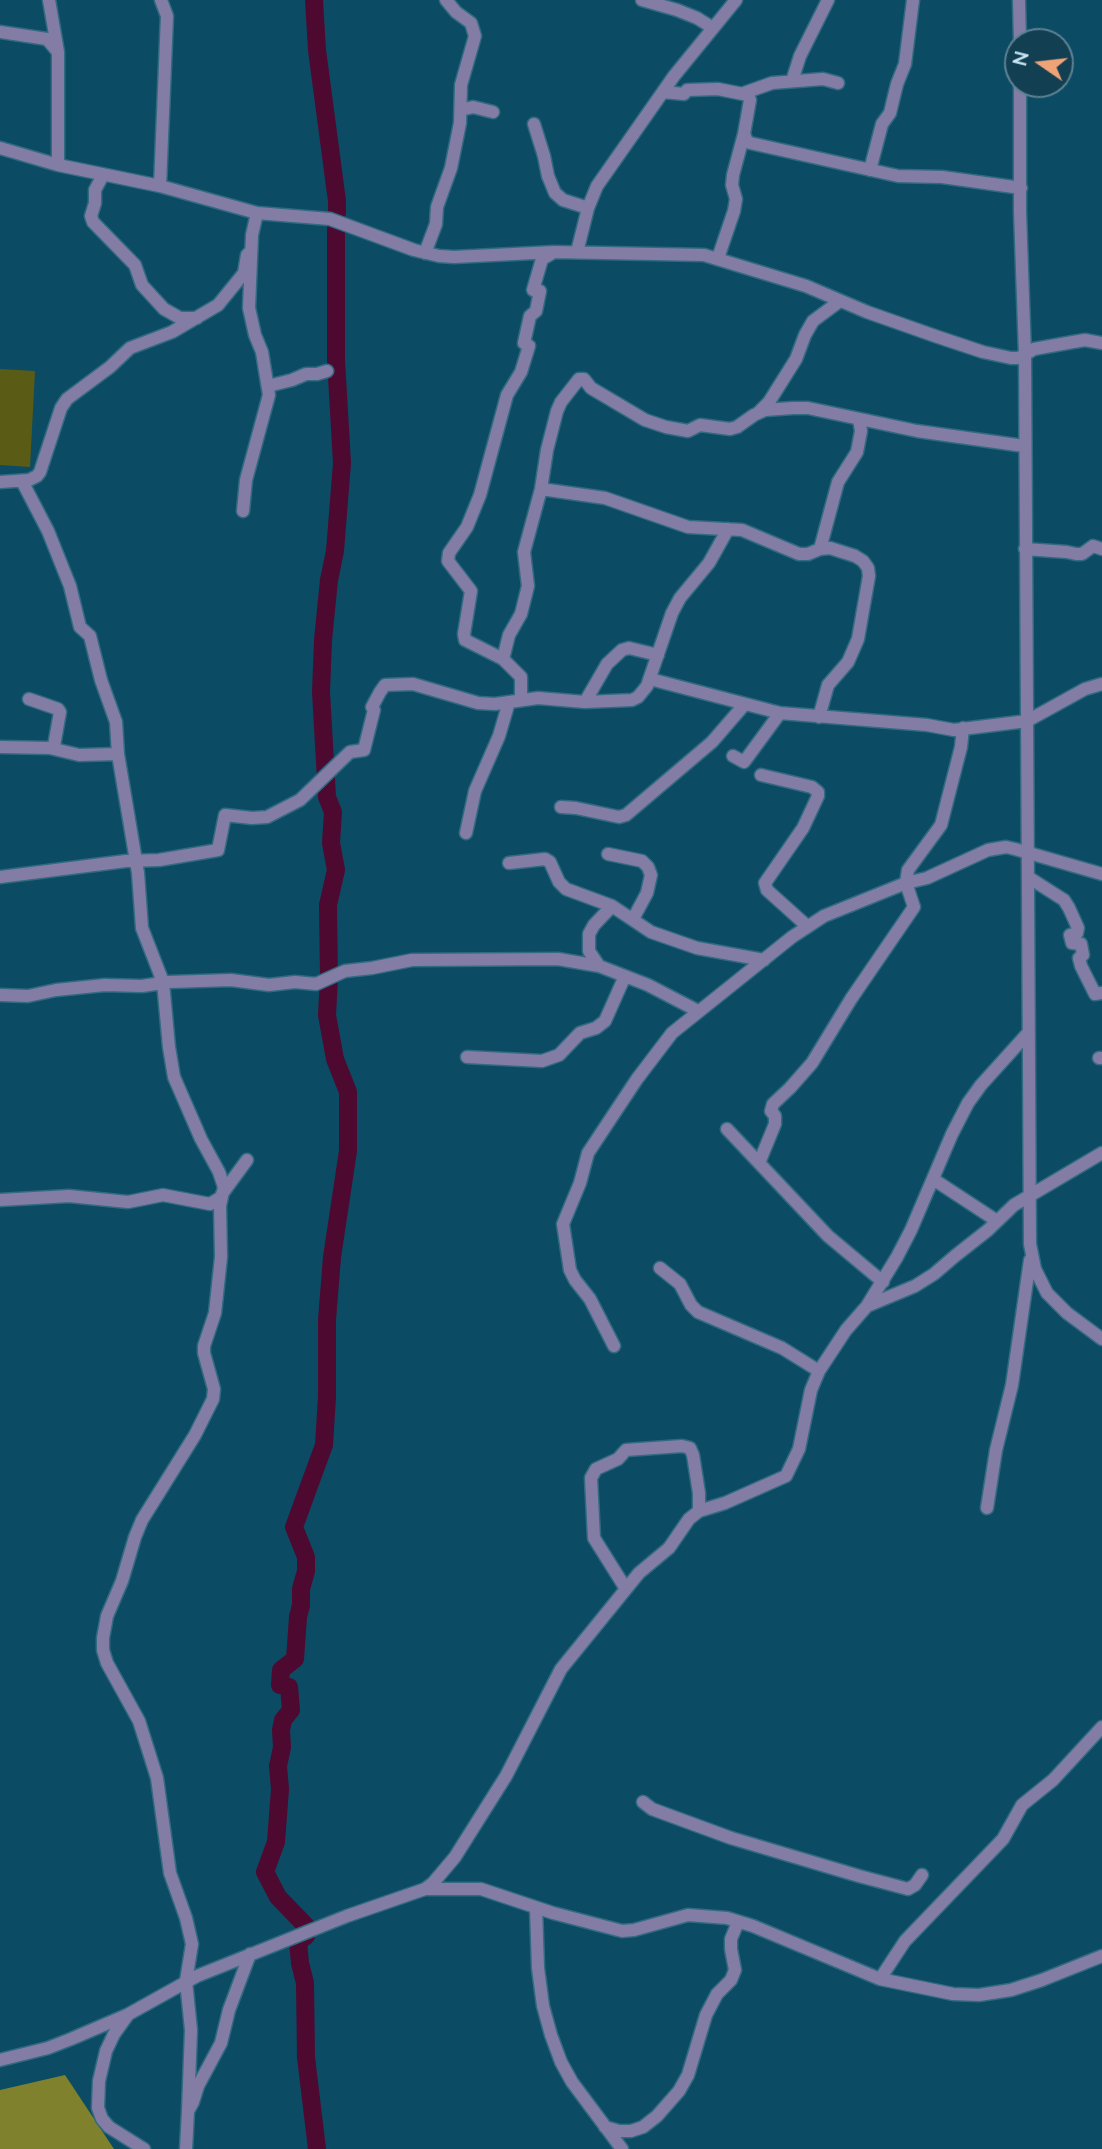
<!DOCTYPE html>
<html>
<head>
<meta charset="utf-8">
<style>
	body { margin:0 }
	#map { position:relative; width:1102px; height:2149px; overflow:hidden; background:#0c4b64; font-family:Mulish,sans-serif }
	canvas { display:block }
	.north { position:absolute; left:1004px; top:28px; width:70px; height:70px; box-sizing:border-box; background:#133f52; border:2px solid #5c8293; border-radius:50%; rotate:284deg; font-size:19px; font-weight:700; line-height:28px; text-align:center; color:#cae6f5 }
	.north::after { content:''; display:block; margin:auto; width:24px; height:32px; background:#efa377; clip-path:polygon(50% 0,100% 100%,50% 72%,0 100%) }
</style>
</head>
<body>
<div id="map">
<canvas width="1102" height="2149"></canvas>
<div class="north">N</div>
</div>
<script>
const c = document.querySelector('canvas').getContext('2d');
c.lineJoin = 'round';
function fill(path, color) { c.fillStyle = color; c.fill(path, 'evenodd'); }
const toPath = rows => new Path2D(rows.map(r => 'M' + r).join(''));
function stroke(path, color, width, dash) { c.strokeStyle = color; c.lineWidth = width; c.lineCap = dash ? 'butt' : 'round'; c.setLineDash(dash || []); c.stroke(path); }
const green = toPath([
	[0,369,35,371,30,467,0,465]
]);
const forest = toPath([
	[65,2075,114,2149,0,2149,0,2090]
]);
const river = toPath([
	[314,0,317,50,337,201,337,213],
	[308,1928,278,1897,265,1872,276,1842,280,1789,278,1766,282,1747,281,1730,283,1720,291,1710,289,1687,280,1685,281,1670,295,1659,298,1617,301,1605,301,1589,306,1571,306,1557,294,1527,324,1445,327,1397,327,1320,332,1257,348,1151,348,1092,335,1059,327,1015,329,979,328,905,336,870,331,843,333,812,327,797,321,692,323,640,329,580,335,551,342,463,336,360,336,229],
	[306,1936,298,1941,300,1963,305,1983,306,2057,317,2149]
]);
const minor = toPath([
	[49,0,58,52,58,165],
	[642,0,677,10,697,18,713,28],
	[1019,0,1020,42],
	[0,32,47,39,58,52],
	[792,81,800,56,828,0],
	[1020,84,1020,212,1025,355,1030,1244,1035,1269,1047,1293,1067,1313,1102,1339],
	[663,92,684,94,687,90,718,89,748,95,750,100,744,134,747,141,750,143,898,176,942,177,1021,188],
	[744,93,772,83,823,79,838,83],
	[461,110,473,107,493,112],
	[534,124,544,156,548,176,555,193,563,200,588,208],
	[0,148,58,165,160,186,257,213,330,219,414,250,439,256,454,257,554,252,704,255,806,286,867,312,938,337,983,352,1011,358,1019,358,1034,349,1073,342,1085,340,1102,343],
	[870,170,882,124,890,113,897,84,905,64,913,0],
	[103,175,95,190,95,203,91,216,93,222,135,265,142,285,164,309,180,318,197,318],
	[160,186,167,16,161,0],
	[577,252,588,208,597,186,674,76,736,0],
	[425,253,436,224,437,207,451,168,460,123,461,85,475,36,471,23,456,12,446,0],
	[718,258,734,211,736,199,732,185,733,175,744,134],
	[268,386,292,380,306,374,317,374,327,371],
	[759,412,769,402,796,359,805,335,813,321,840,301],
	[22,481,48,531,70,586,80,627,90,636,101,680,116,722,118,754,138,873,142,928,163,982,169,1047,174,1077,201,1139,219,1172,224,1187,220,1206,221,1257,215,1313,204,1346,204,1353,214,1389,213,1399,195,1435,142,1520,135,1537,122,1581,107,1616,103,1638,103,1650,107,1663,139,1721,157,1778,170,1873,186,1918,192,1944,186,1981,191,2030,188,2111],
	[0,482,29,480,37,476,40,472,61,408,67,399,110,367,130,348,172,332,218,305,244,273,247,255,251,251],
	[541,489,605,498,688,527,742,530,799,554,808,554,820,549,830,548,855,556,863,561,868,568,869,576,858,639,848,662,828,685,819,717],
	[243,511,246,480,269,395,262,352,255,335,249,308,252,235,257,213],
	[820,549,838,482,857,452,861,431,859,419],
	[1025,549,1067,552,1076,554,1082,554,1093,546,1102,549],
	[503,659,509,635,521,614,528,586,524,552,541,489,547,450,557,411,561,402,579,379,584,379,591,388,645,420,666,427,688,431,700,425,730,429,737,427,754,415,765,410,793,408,808,408,917,431,1024,446],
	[650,679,780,713,927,725,954,730,1027,721,1085,689,1102,684],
	[521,699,521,677,503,659,465,640,464,634,471,591,448,561,449,553,467,527,480,495,507,395,521,372,529,346,524,343,530,316,536,311,540,291,533,290,542,259,554,252],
	[585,702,607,664,622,650,629,648,658,655],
	[0,747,50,748,54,746,60,712,58,709,29,699],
	[50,748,79,755,118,754],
	[733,756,744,762,780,713],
	[761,775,812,787,818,792,818,796,803,828,765,883,767,890,807,926],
	[561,807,576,808,619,817,626,815,712,742,744,705],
	[466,833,475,791,499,736,509,702],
	[608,854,642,861,648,867,651,875,647,893,633,919],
	[509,863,545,859,550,862,559,882,566,889,612,906,651,932,697,948,764,960],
	[0,877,126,861,159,860,218,850,225,815,252,818,267,817,300,800,350,752,364,750,374,710,372,707,380,692,385,685,413,684,478,703,495,704,538,698,585,702,632,700,638,697,647,686,672,613,680,598,709,563,728,529],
	[1028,877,1064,900,1069,908,1078,928,1077,933,1070,935,1072,943,1081,944,1083,955,1079,958,1081,966,1095,994,1102,993],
	[599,966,589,951,589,934,594,925,612,906],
	[0,995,28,996,56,990,105,985,142,986,169,982,231,980,269,985,295,982,316,984,345,971,372,968,412,960,558,959,599,966,648,985,698,1011],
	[467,1057,542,1061,559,1055,580,1033,596,1028,605,1021,625,976],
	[1099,1058,1102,1058],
	[727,1129,828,1236,883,1282],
	[759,1163,775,1124,775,1116,771,1111,773,1104,790,1088,812,1063,851,999,914,907,906,883,908,870,941,825,961,747,963,728],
	[933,1179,997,1221],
	[222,1194,247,1160],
	[0,1200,69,1196,128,1202,163,1195,210,1204,220,1198],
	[660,1268,680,1284,691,1305,698,1312,782,1348,819,1371],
	[867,1306,915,1286,934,1274,955,1256,988,1230,1014,1205,1102,1153],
	[614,1346,590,1299,575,1280,570,1270,563,1224,580,1183,588,1153,637,1079,672,1033,792,937,824,916,906,883,927,878,988,850,1006,847,1015,849,1102,874],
	[987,1508,996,1450,1012,1385,1030,1260],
	[626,1589,594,1538,591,1478,596,1469,618,1459,626,1450,682,1446,690,1448,693,1455,699,1493,699,1511],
	[643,1802,652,1809,731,1838,859,1876,908,1889,915,1885,922,1875],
	[426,1889,481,1889,553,1913,622,1931,634,1930,688,1915,727,1918,753,1926,880,1979,953,1994,979,1995,1011,1990,1042,1980,1102,1956],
	[536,1908,538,1968,543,2006,551,2035,561,2062,572,2082,622,2149],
	[880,1979,905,1941,1003,1839,1022,1805,1053,1780,1102,1727],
	[127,2016,114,2034,106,2051,99,2081,98,2108,102,2119,109,2127,144,2149],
	[0,2060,48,2048,71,2039,127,2015,197,1976,347,1916,425,1889,433,1883,455,1857,506,1776,561,1669,639,1573,669,1548,689,1519,699,1511,725,1503,786,1476,799,1449,811,1390,819,1371,846,1330,867,1306,897,1257,911,1230,952,1134,968,1103,981,1085,1028,1033],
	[605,2127,619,2131,631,2131,643,2127,657,2116,679,2091,688,2075,706,2015,717,1994,731,1980,735,1970,731,1949,731,1939,738,1922],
	[186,2149,188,2111,193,2102,198,2086,221,2043,229,2010,250,1954]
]);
fill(green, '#5a5b15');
fill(forest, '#7f812d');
stroke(river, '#4e0931', 18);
stroke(minor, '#326a81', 15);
stroke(minor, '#837da5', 12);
</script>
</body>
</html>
